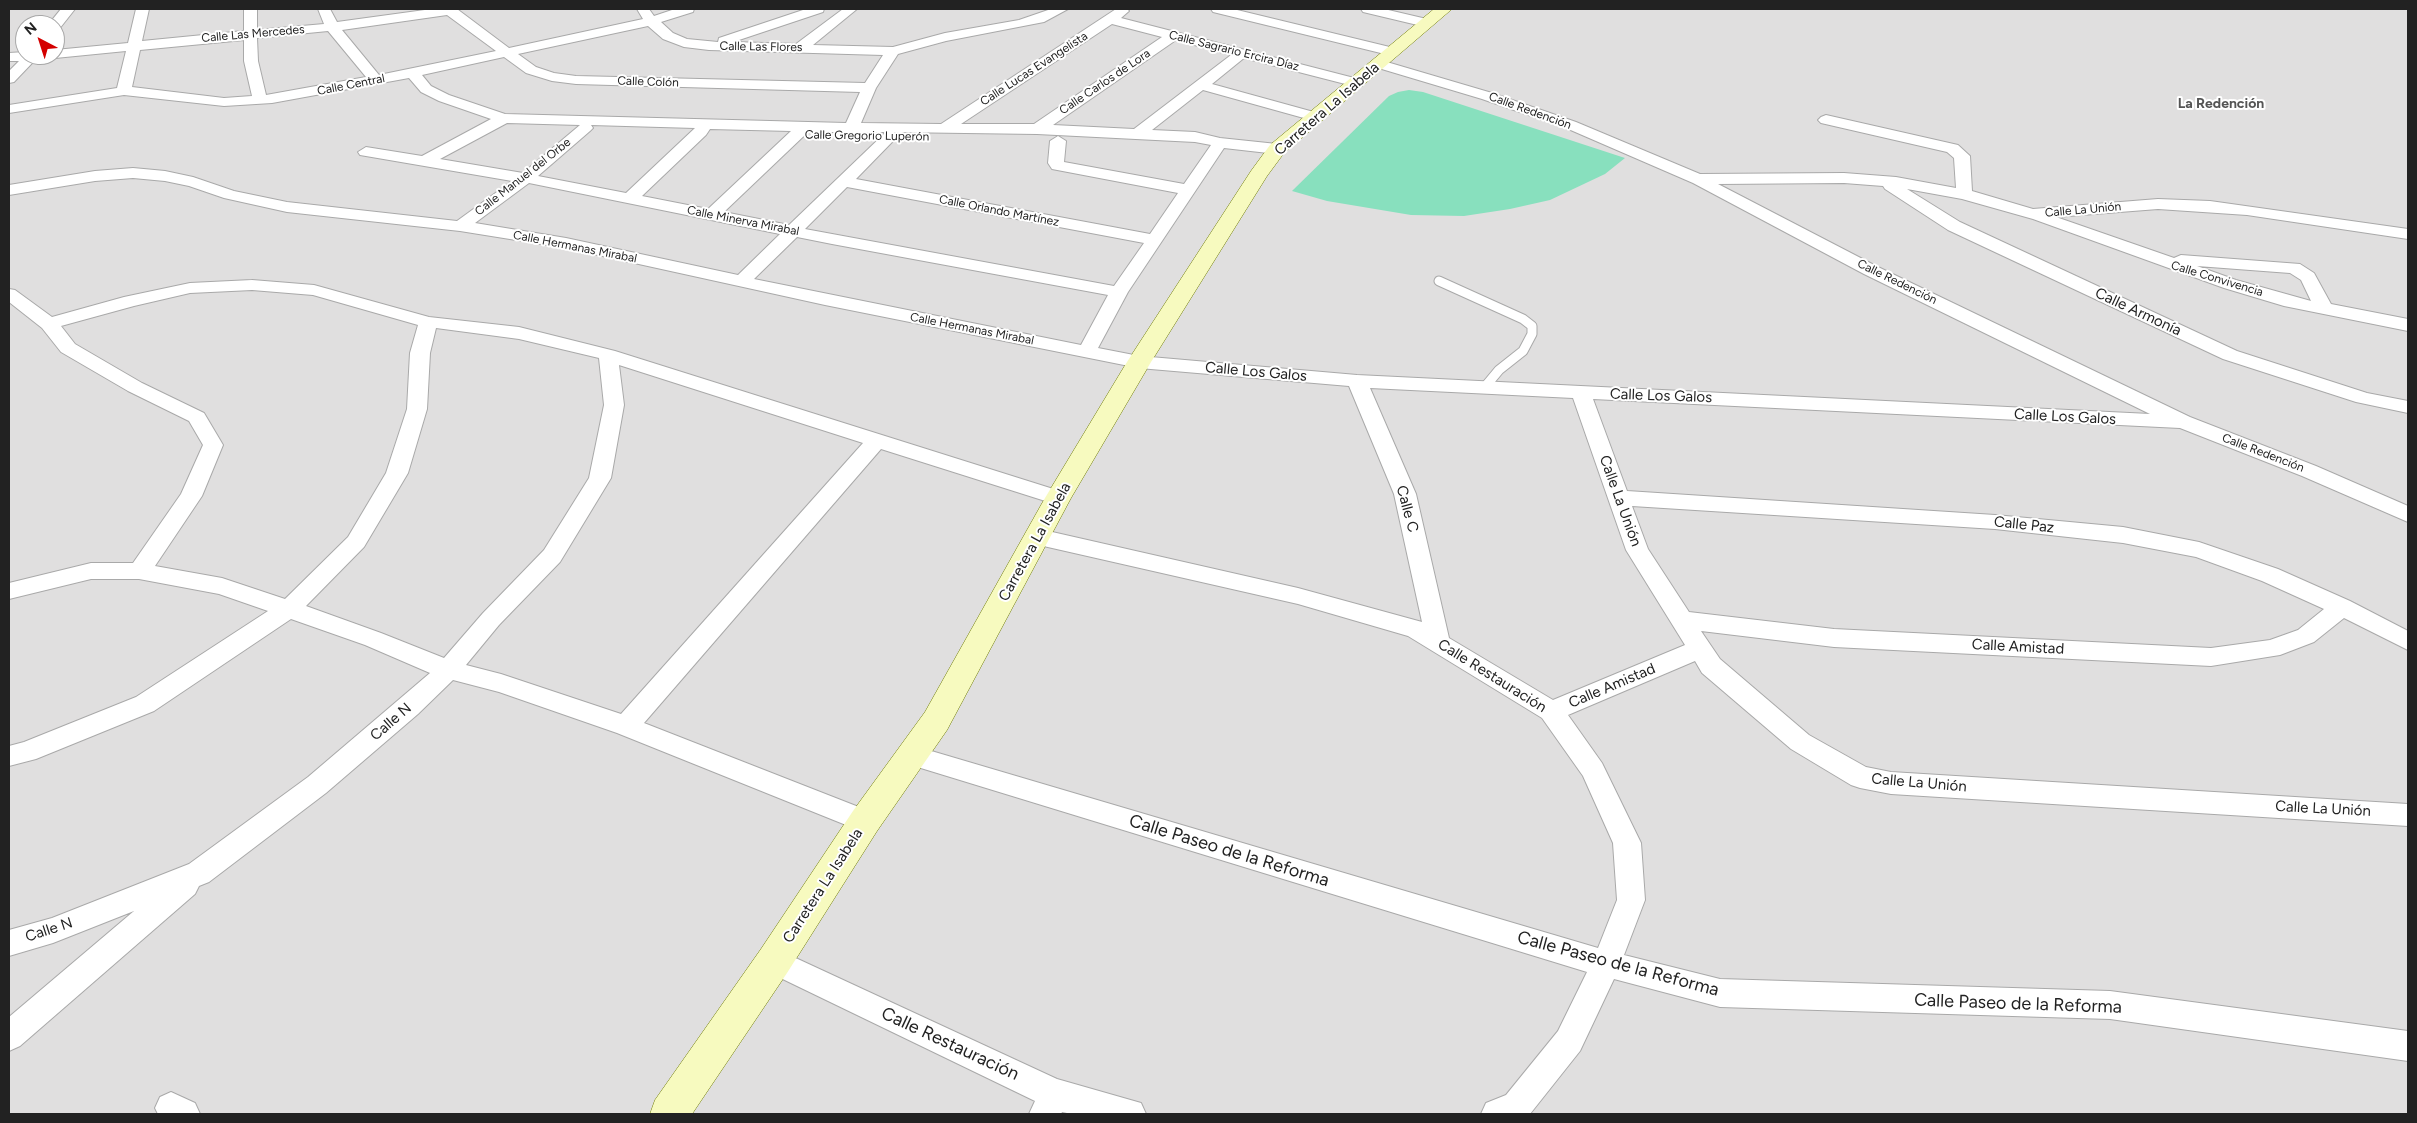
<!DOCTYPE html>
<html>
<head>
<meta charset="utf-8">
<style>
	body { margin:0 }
	#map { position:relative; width:2417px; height:1123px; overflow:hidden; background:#f2efe9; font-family:Figtree,sans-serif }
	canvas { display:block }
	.frame { position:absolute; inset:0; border:10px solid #222; pointer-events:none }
	.north { position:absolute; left:15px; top:15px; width:50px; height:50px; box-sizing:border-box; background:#fff; border:1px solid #a7a7a7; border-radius:50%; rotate:320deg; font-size:14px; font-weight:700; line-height:20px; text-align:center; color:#222 }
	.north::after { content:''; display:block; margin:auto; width:18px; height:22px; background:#d40000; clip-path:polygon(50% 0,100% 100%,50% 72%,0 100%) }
</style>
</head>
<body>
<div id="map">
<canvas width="2417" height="1123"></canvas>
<div class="frame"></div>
<div class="north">N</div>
</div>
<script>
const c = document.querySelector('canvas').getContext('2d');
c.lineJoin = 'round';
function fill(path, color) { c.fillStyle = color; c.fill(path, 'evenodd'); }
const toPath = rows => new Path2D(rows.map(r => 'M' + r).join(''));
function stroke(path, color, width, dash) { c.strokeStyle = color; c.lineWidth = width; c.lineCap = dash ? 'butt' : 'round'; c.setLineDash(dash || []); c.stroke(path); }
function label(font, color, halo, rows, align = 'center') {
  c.font = font + ' Figtree,sans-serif'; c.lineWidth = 4; c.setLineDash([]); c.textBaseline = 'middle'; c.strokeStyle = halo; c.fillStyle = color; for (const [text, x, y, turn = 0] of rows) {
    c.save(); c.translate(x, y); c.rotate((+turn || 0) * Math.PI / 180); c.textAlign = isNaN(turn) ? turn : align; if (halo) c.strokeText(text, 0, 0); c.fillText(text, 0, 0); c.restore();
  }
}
const residential = toPath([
	[9,9,2408,9,2408,1114,9,1114],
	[25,25,55,25,55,55,25,55]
]);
const pitch = toPath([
	[1409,90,1423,92,1625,158,1605,174,1550,200,1510,209,1464,216,1411,215,1327,201,1292,191,1389,96,1398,92]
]);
const lane = toPath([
	[1439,281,1523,319,1532,326,1532,334,1523,351,1499,370,1484,388]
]);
const street = toPath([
	[61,9,75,9,60,28,55,29,55,25,48,25,61,9],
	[136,9,149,9,142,41,244,31,244,9,257,9,257,30,324,24,318,9,330,9,337,22,432,9,457,9,509,48,643,19,637,9,649,9,654,16,675,9,694,9,693,12,661,22,673,33,687,39,718,42,719,38,806,9,824,9,823,12,733,42,796,44,843,9,857,9,813,45,893,47,945,33,1019,20,1051,9,1068,9,1044,22,946,41,898,54,876,88,861,123,941,124,1116,9,1127,9,1129,11,1121,18,1362,80,1364,83,1362,86,1357,87,1244,58,1212,84,1321,114,1324,117,1321,120,1311,120,1203,90,1152,130,1195,132,1220,138,1277,144,1285,149,1277,154,1224,148,1128,292,1098,348,1139,356,1357,375,2150,414,1864,274,1693,183,1566,128,1482,99,1375,67,1373,64,1375,61,1380,60,1492,93,1576,122,1700,174,1844,173,1896,177,1956,188,1954,158,1947,152,1821,123,1818,120,1821,117,1826,115,1958,145,1970,156,1972,191,2033,209,2158,199,2210,201,2408,229,2408,239,2247,215,2158,209,2056,217,2174,258,2181,255,2300,264,2314,273,2331,304,2408,319,2408,331,2284,306,2224,288,2033,219,1962,199,1907,189,1960,222,2237,351,2367,393,2408,401,2408,413,2356,402,2223,359,1948,230,1885,189,1883,186,1844,183,1718,184,1876,266,2190,417,2316,466,2408,506,2408,522,2302,476,2180,428,1593,399,1627,491,1995,515,2123,527,2199,542,2278,569,2350,601,2408,631,2408,650,2344,618,2314,642,2280,655,2211,666,1834,647,1701,631,1720,659,1809,735,1866,767,1891,772,2408,804,2408,826,1891,794,1860,788,1851,785,1791,749,1702,673,1695,661,1568,715,1602,763,1641,843,1645,900,1624,955,1720,979,2110,991,2408,1031,2408,1061,2110,1019,1720,1007,1614,979,1580,1051,1530,1114,1481,1114,1486,1103,1506,1095,1558,1031,1587,972,911,765,902,762,898,755,902,748,911,745,1598,948,1617,900,1613,843,1583,776,1542,718,1408,636,1298,604,1039,545,1031,542,1028,537,1031,532,1039,529,1298,588,1422,622,1394,494,1349,386,1139,368,825,305,566,248,460,231,287,212,224,198,189,186,165,181,133,178,95,181,9,195,9,185,95,171,133,168,165,171,193,177,234,191,287,202,457,221,512,181,360,155,358,152,366,147,422,156,491,119,439,101,421,92,409,78,272,103,224,106,124,95,9,113,9,105,117,88,126,51,35,60,14,82,9,83,9,71,19,61,9,61,9,53,25,52,25,55,55,55,55,50,128,43,136,9],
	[447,15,496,51,379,75,342,30,447,15],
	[1112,24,1162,37,1034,124,961,124,1112,24],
	[648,26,663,39,684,47,709,50,883,55,865,83,576,76,554,73,536,67,518,54,648,26],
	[328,31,366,77,266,95,258,61,257,38,328,31],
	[244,40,244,61,252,96,224,98,132,87,140,50,244,40],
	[1176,40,1231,55,1134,129,1053,125,1176,40],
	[504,57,526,73,552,81,576,84,860,92,846,123,505,114,449,95,431,86,422,75,504,57],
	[507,123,580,125,523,173,440,159,507,123],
	[591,125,695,128,626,193,538,176,590,131,593,128,591,125],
	[710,129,791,131,708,209,642,196,706,135,710,129],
	[808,132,841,132,843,137,848,139,853,137,857,132,886,132,789,225,724,212,808,132],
	[894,132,1037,134,1195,142,1211,145,1184,184,1064,162,1066,141,1058,136,1050,141,1048,163,1052,169,1178,193,1150,234,856,179,895,139,898,136,894,132],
	[529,183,780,234,738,275,566,238,475,223,529,183],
	[847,187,1144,243,1114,286,805,229,847,187],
	[797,237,832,244,1108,295,1081,345,754,279,797,237],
	[2197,266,2290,273,2301,280,2311,301,2236,280,2197,266],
	[1370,388,1573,398,1626,550,1685,645,1553,700,1449,638,1416,494,1370,388],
	[1632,506,1995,529,2123,543,2196,557,2262,581,2324,609,2298,630,2270,640,2211,648,1834,629,1689,612,1648,549,1632,506],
	[1211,9,1233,9,1398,49,1400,52,1393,56,1213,12,1211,9],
	[1361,9,1384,9,1431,20,1433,23,1426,27,1363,12,1361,9],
	[252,280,314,285,429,317,519,327,615,351,1066,493,1069,498,1066,503,1058,505,881,449,644,723,874,813,878,821,874,829,865,832,856,829,617,733,499,692,453,680,418,714,326,793,209,882,199,886,195,894,20,1046,9,1051,9,1017,134,911,53,943,9,956,9,930,52,918,189,864,308,777,430,673,365,645,291,619,154,711,36,759,9,766,9,746,24,742,136,697,268,611,219,594,139,579,91,579,9,599,9,583,91,563,133,563,181,494,203,445,189,421,128,391,61,352,42,328,9,302,9,289,15,290,52,317,124,297,190,283,252,280],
	[252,290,313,295,418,325,410,353,407,409,386,473,348,537,285,599,222,578,155,566,202,496,223,445,204,413,142,383,75,344,61,326,134,306,190,293,252,290],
	[436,328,519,339,599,358,604,405,589,478,544,550,483,613,444,658,381,633,306,606,364,547,408,473,427,409,430,353,436,328],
	[619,365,863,443,621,714,501,674,466,665,499,625,560,562,611,478,624,405,619,365],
	[774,948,1057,1079,1141,1103,1146,1114,1072,1114,1062,1112,1061,1114,1029,1114,1035,1101,764,970,759,961,764,952,774,948],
	[171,1092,195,1103,200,1114,158,1114,155,1108,160,1097,171,1092]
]);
const secondary = toPath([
	[1434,9,1452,9,1284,153,1267,176,1151,362,1071,498,947,730,877,831,787,973,692,1114,650,1114,655,1100,761,949,853,811,925,712,1045,498,1127,362,1251,171,1270,145,1434,9]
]);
const farStreetnames = [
	["Calle Las Mercedes",253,34,-5],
	["Calle Las Flores",761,47,1],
	["Calle Sagrario Ercira Díaz",1234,51,14],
	["Calle Lucas Evangelista",1034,69,-33],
	["Calle Colón",648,82,2],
	["Calle Carlos de Lora",1105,82,-34],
	["Calle Central",351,85,-11],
	["Calle Redención",1530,111,20],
	["Calle Gregorio Luperón",867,136,1],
	["Calle Manuel del Orbe",523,177,-38],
	["Calle La Unión",2083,210,-5],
	["Calle Orlando Martínez",999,211,11],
	["Calle Minerva Mirabal",743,221,11],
	["Calle Hermanas Mirabal",575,247,11],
	["Calle Convivencia",2217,279,17],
	["Calle Redención",1897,282,26],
	["Calle Hermanas Mirabal",972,329,11],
	["Calle Redención",2263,453,21]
];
const farNeighbourhoodnames = [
	["La Redención",2221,104]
];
const streetNames = [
	["Carretera La Isabela",1327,109,-41],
	["Calle Armonía",2138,312,25],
	["Calle Los Galos",1256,372,5],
	["Calle Los Galos",1661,396,2],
	["Calle Los Galos",2065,417,3],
	["Calle La Unión",1620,501,70],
	["Calle C",1407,509,75],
	["Calle Paz",2024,525,6],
	["Carretera La Isabela",1035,542,-61],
	["Calle Amistad",2018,647,3],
	["Calle Restauración",1492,676,32],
	["Calle Amistad",1612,686,-23],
	["Calle N",391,722,-41],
	["Calle La Unión",1919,783,5],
	["Calle La Unión",2323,809,3],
	["Carretera La Isabela",823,886,-57],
	["Calle N",49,930,-18]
];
const nearStreetnames = [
	["Calle Paseo de la Reforma",1229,851,17],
	["Calle Paseo de la Reforma",1618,964,15],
	["Calle Paseo de la Reforma",2018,1004,2],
	["Calle Restauración",950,1044,25]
];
fill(residential, '#e0dfdf');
fill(pitch, '#88e0be');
stroke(lane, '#a9a9a9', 11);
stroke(street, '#a9a9a9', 2);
stroke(secondary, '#707d05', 1);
stroke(lane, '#fff', 9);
fill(street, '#fff');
fill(secondary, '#f7fabf');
label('12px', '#222', '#fff', farStreetnames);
label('bold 14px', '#555', '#fff', farNeighbourhoodnames);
label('15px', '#222', '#fff', streetNames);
label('18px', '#222', '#fff', nearStreetnames);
</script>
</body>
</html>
